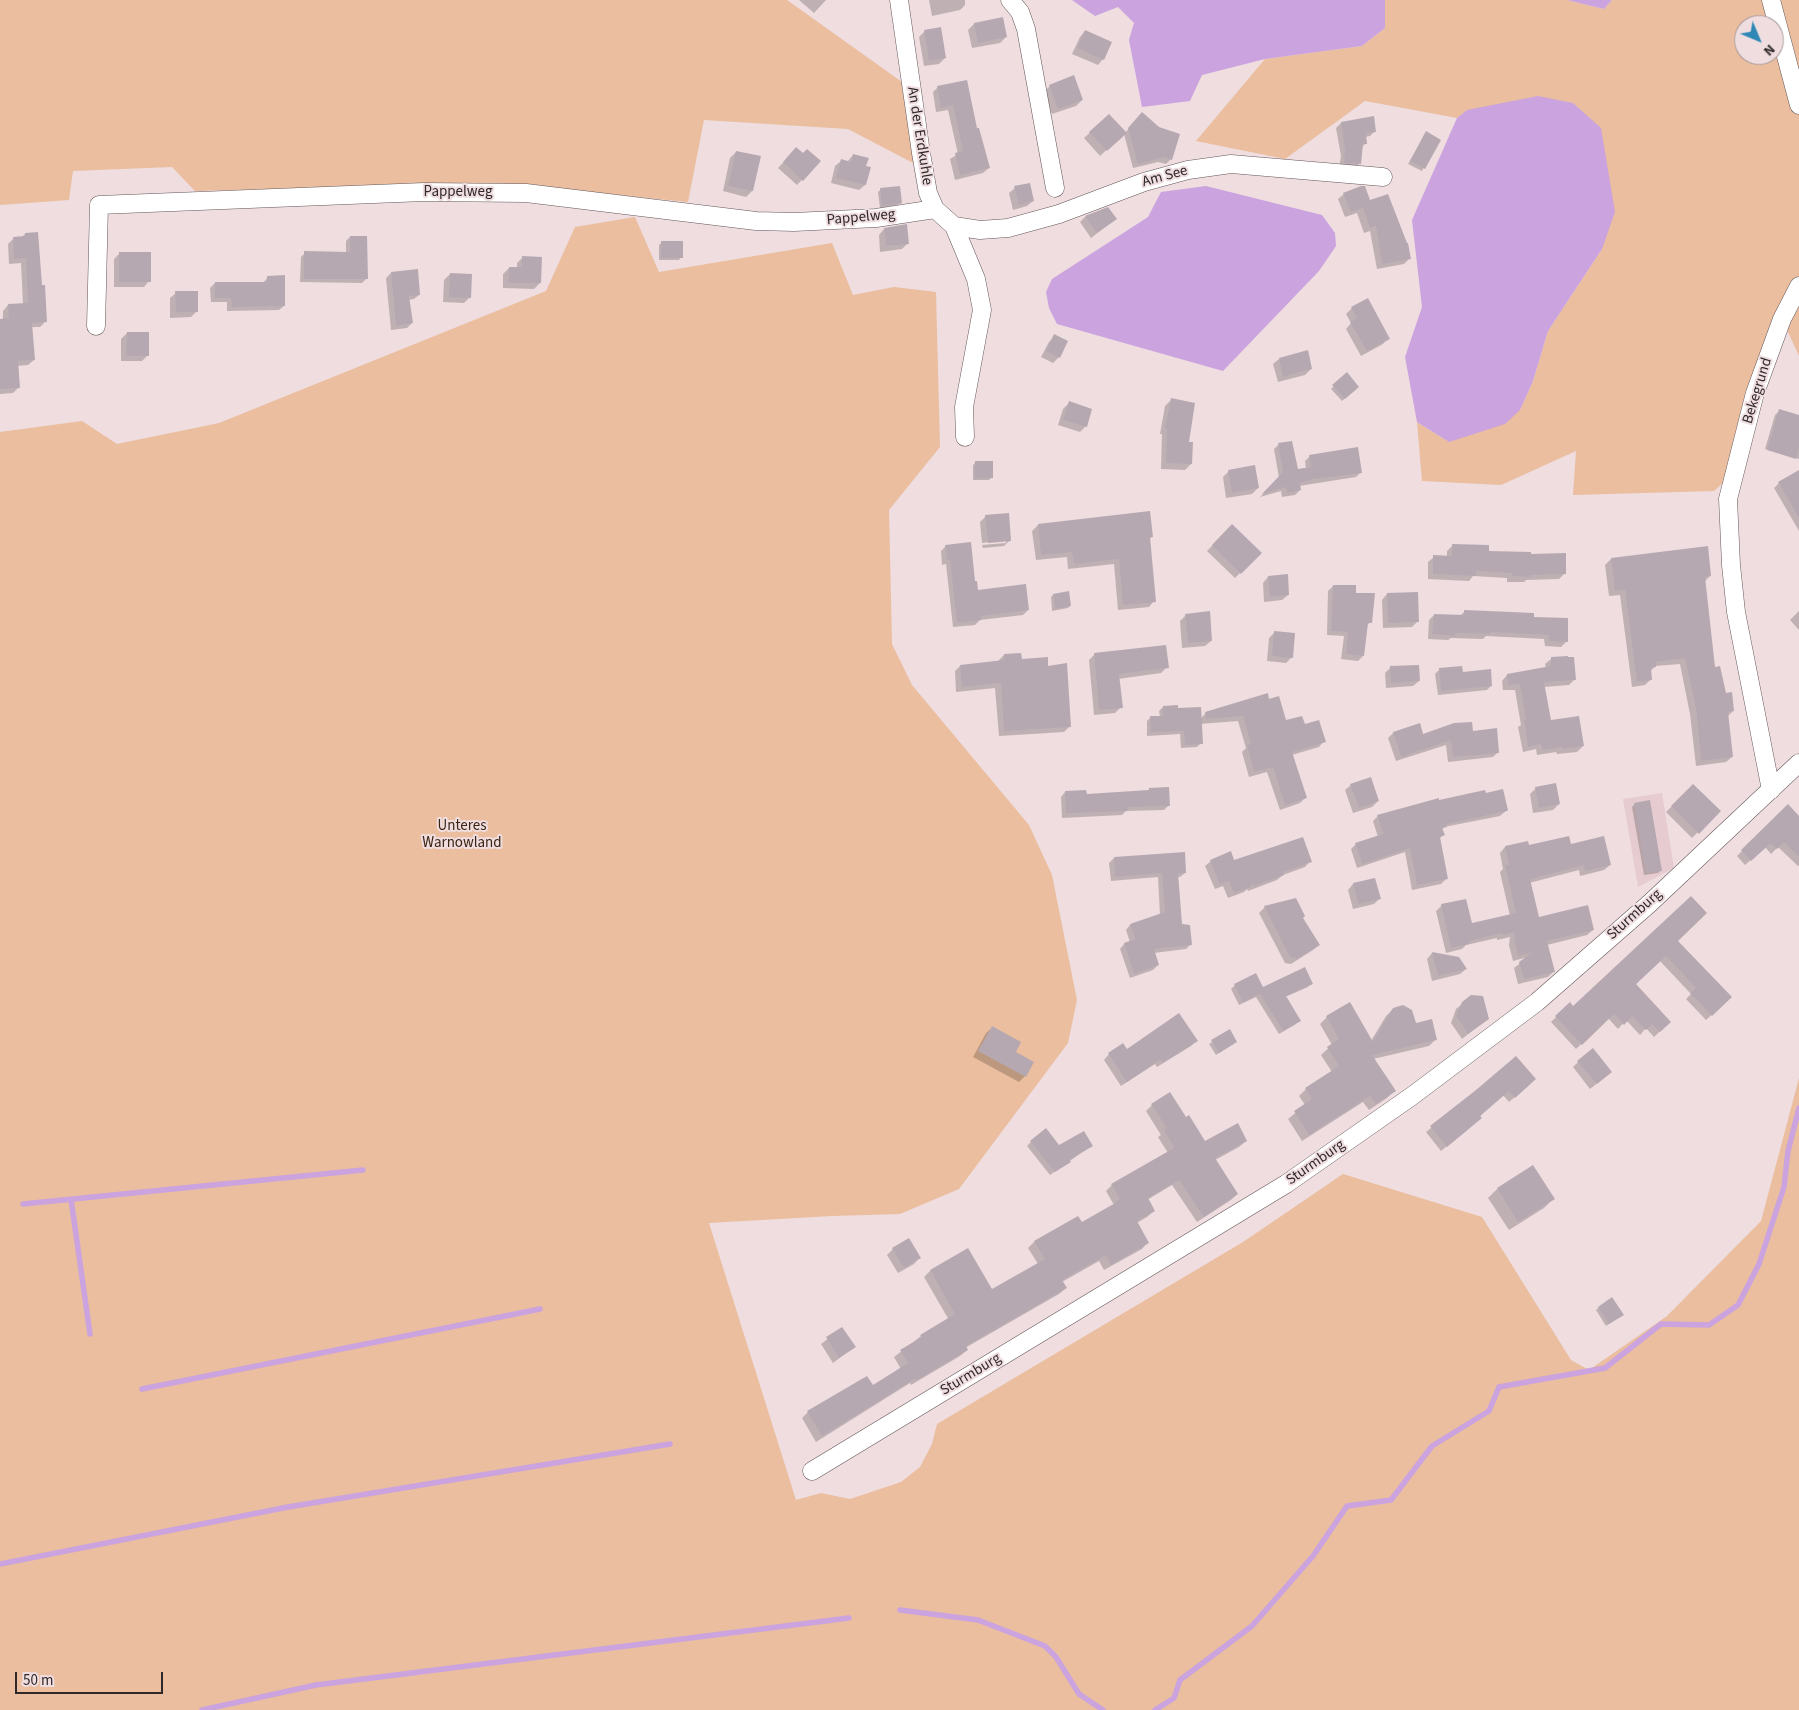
<!DOCTYPE html>
<html>
<head>
<meta charset="utf-8">
<style>
	body { margin:0 }
	#map { position:relative; width:1799px; height:1710px; overflow:hidden; background:#efdde0; font-family:"Source Sans 3",sans-serif }
	canvas { display:block }
	.north { position:absolute; left:1734px; top:15px; width:50px; height:50px; box-sizing:border-box; background:#efdde0; border:1px solid #a29597; border-radius:50%; rotate:135deg; font-size:14px; font-weight:700; line-height:20px; text-align:center; color:#2e2829 }
	.north::after { content:''; display:block; margin:auto; width:18px; height:22px; background:#2e87b5; clip-path:polygon(50% 0,100% 100%,50% 72%,0 100%) }
	.scale { position:absolute; left:15px; top:1672px; width:148px; height:22px; box-sizing:border-box; border:2px solid #2e2829; border-top:0; padding-left:6px; font-size:15px; line-height:18px; white-space:nowrap; color:#2e2829; -webkit-text-stroke:4px #efdde0; paint-order:stroke }
</style>
</head>
<body>
<div id="map">
<canvas width="1799" height="1710"></canvas>
<div class="north">N</div>
<div class="scale">50 m</div>
</div>
<script>
const c = document.querySelector('canvas').getContext('2d');
c.lineJoin = 'round';
function fill(path, color) { c.fillStyle = color; c.fill(path, 'evenodd'); }
const toPath = rows => new Path2D(rows.map(r => 'M' + r).join(''));
function stroke(path, color, width, dash) { c.strokeStyle = color; c.lineWidth = width; c.lineCap = dash ? 'butt' : 'round'; c.setLineDash(dash || []); c.stroke(path); }
function label(font, color, halo, rows, align = 'center') {
  c.font = font + ' "Source Sans 3",sans-serif'; c.lineWidth = 4; c.setLineDash([]); c.textBaseline = 'middle'; c.strokeStyle = halo; c.fillStyle = color; for (const [text, x, y, turn = 0] of rows) {
    c.save(); c.translate(x, y); c.rotate((+turn || 0) * Math.PI / 180); c.textAlign = isNaN(turn) ? turn : align; if (halo) c.strokeText(text, 0, 0); c.fillText(text, 0, 0); c.restore();
  }
}
const built = toPath([
	[1662,793,1674,868,1638,887,1623,799]
]);
const green = toPath([
	[0,0,787,0,902,82,915,164,848,129,704,120,688,202,497,183,195,191,172,167,73,171,69,200,0,205],
	[1385,0,1567,0,1604,9,1612,0,1799,0,1799,356,1782,319,1775,315,1746,390,1723,483,1714,491,1573,495,1576,451,1501,485,1422,481,1417,422,1449,442,1520,410,1533,381,1548,331,1602,249,1468,110,1457,118,1365,101,1285,159,1196,141,1265,59,1362,46,1385,28],
	[1744,25,1774,25,1774,55,1744,55],
	[635,217,659,272,832,243,853,295,894,287,936,292,940,447,889,510,892,644,912,685,1029,825,1052,875,1077,1000,1068,1043,959,1189,900,1214,832,1216,709,1223,796,1500,821,1493,850,1499,901,1482,920,1467,932,1444,937,1424,1243,1242,1343,1174,1482,1217,1571,1360,1589,1370,1667,1316,1761,1221,1799,1078,1799,1710,0,1710,0,432,82,421,117,444,219,423,546,291,575,227]
]);
const water = toPath([
	[1072,0,1385,0,1385,28,1362,46,1265,59,1202,75,1190,101,1142,107,1129,40,1134,23,1118,7,1095,16],
	[1567,0,1612,0,1604,9],
	[1538,96,1573,103,1601,128,1615,212,1602,249,1548,331,1533,381,1520,410,1505,424,1449,442,1417,422,1405,357,1422,307,1412,220,1457,118,1467,110],
	[1206,186,1322,215,1335,233,1336,246,1319,271,1223,371,1057,324,1049,308,1046,292,1052,279,1148,217,1161,192]
]);
const shadow = toPath([
	[799,0,826,0,814,13],
	[929,0,965,0,965,5,960,10,932,16],
	[1003,20,1006,37,1000,43,972,48,968,30,974,24],
	[925,31,945,58,939,64,924,66,919,37],
	[1085,31,1103,59,1098,65,1072,54,1080,37],
	[1050,86,1082,100,1076,106,1052,114,1044,92],
	[938,87,976,130,989,168,983,173,955,180,950,159,958,154,948,110,936,112,933,92],
	[1142,114,1171,159,1166,164,1158,162,1133,168,1124,134,1100,156,1084,138,1109,115,1125,133],
	[1341,123,1375,131,1370,136,1365,137,1366,143,1361,148,1359,164,1354,169,1339,168,1341,156,1336,128],
	[1426,133,1439,140,1422,171,1408,164],
	[796,149,803,155,819,162,797,185,778,168],
	[736,152,752,191,746,197,723,191,730,158],
	[853,155,865,167,865,185,859,190,831,183,835,166,841,161,847,162],
	[1015,188,1033,201,1027,206,1013,210,1009,193],
	[881,189,901,203,898,205,880,208,878,192],
	[1344,194,1369,202,1410,258,1404,264,1377,269,1370,231,1364,233,1357,213,1345,217,1338,199],
	[1107,209,1115,219,1091,238,1080,222,1085,217],
	[884,229,908,243,902,249,880,252,879,235],
	[25,234,41,286,46,321,40,327,31,327,34,360,28,365,17,366,19,387,13,393,0,394,0,320,3,320,3,311,8,305,23,305,21,263,9,264,8,244,13,239,21,238],
	[350,237,367,278,362,283,300,282,301,257,305,253,346,254,346,241],
	[662,242,681,257,679,260,659,260,659,245],
	[120,253,149,281,144,287,114,287,114,259],
	[523,257,540,283,534,289,503,288,503,274,509,268,517,268,517,263],
	[391,273,419,295,414,299,408,300,412,323,407,328,391,330,386,278],
	[450,274,470,297,464,303,443,302,444,280],
	[268,277,284,306,279,310,227,311,227,302,211,302,210,288,215,283,263,283],
	[176,293,197,311,191,317,170,318,170,298],
	[1368,300,1388,338,1383,344,1361,356,1346,329,1351,323,1346,314,1352,308],
	[127,333,147,356,142,361,121,361,121,339],
	[1055,336,1067,342,1059,357,1053,363,1041,357,1049,342],
	[1279,359,1311,369,1305,375,1278,382,1273,364],
	[1346,374,1357,387,1342,401,1331,389],
	[1171,400,1187,443,1191,464,1185,470,1161,469,1162,434,1160,434,1165,406],
	[1069,403,1086,426,1080,432,1058,425,1063,409],
	[1780,410,1799,416,1799,459,1765,449,1775,415],
	[1279,444,1296,471,1306,469,1305,461,1310,456,1361,472,1356,477,1299,486,1300,490,1295,495,1282,497,1281,491,1260,497,1279,478,1274,449],
	[976,462,992,477,989,480,973,480,973,465],
	[1229,471,1258,488,1252,494,1226,498,1223,477],
	[1799,477,1799,531,1774,488,1779,483],
	[1149,513,1152,537,1149,539,1154,601,1149,607,1118,610,1114,564,1068,569,1067,557,1036,560,1032,531,1038,525],
	[986,516,1010,540,1004,546,983,548,982,545,1006,543,1006,540,982,543,980,522],
	[1232,525,1260,553,1235,578,1207,551],
	[1453,545,1487,552,1565,573,1559,579,1526,580,1524,582,1507,582,1507,578,1473,576,1469,581,1428,579,1428,562,1434,557,1447,557,1447,551],
	[946,546,974,583,977,592,1028,610,1023,615,980,620,975,625,953,627,946,564,942,565,941,551],
	[1611,559,1710,576,1704,582,1714,668,1733,711,1727,717,1732,757,1726,762,1696,766,1690,714,1680,664,1655,666,1650,672,1651,679,1645,685,1632,687,1620,595,1609,596,1605,565],
	[1268,577,1288,595,1282,600,1264,602,1263,583],
	[1333,586,1355,595,1370,622,1367,626,1363,656,1358,661,1341,659,1344,636,1327,635,1328,591],
	[1387,594,1417,622,1412,627,1383,628,1382,600],
	[1053,595,1070,606,1068,608,1052,611,1051,597],
	[1465,611,1532,618,1566,642,1561,647,1545,646,1544,639,1486,636,1483,639,1451,638,1448,640,1428,639,1429,620,1434,615,1460,616],
	[1799,611,1799,630,1790,620],
	[1186,615,1211,641,1205,646,1182,648,1180,621],
	[1275,632,1292,657,1286,663,1267,661,1269,638],
	[1095,654,1167,667,1161,673,1118,679,1121,707,1115,713,1094,715,1089,660],
	[1004,655,1047,667,1070,726,1064,732,999,736,995,688,956,692,955,671,960,666,998,661],
	[1551,659,1574,680,1569,685,1544,687,1550,721,1583,746,1577,752,1557,754,1556,752,1537,755,1536,749,1523,752,1518,727,1521,725,1515,690,1503,690,1502,681,1507,675,1546,669,1545,664],
	[1391,667,1419,681,1413,686,1386,688,1385,673],
	[1439,670,1462,674,1491,686,1487,690,1438,695,1435,674],
	[1269,700,1285,722,1304,726,1324,741,1319,747,1292,755,1306,797,1300,803,1280,810,1267,772,1249,777,1242,752,1246,748,1238,721,1200,724,1201,743,1197,747,1181,748,1180,734,1147,736,1147,721,1151,717,1160,717,1159,711,1163,707,1177,709,1200,719,1205,714],
	[1472,732,1498,752,1493,757,1448,762,1446,745,1396,761,1388,738,1393,733,1423,736],
	[1351,785,1378,801,1372,807,1353,813,1345,790],
	[1693,786,1719,811,1692,838,1666,812],
	[1536,788,1559,804,1553,810,1533,813,1530,794],
	[1149,789,1168,806,1164,810,1126,811,1122,815,1062,818,1061,797,1065,792,1086,796,1147,792],
	[1635,804,1661,870,1658,873,1644,875,1632,807],
	[1788,806,1799,818,1799,865,1798,866,1778,847,1771,854,1765,847,1745,865,1737,856],
	[1507,810,1500,816,1444,827,1442,830,1443,835,1439,839,1446,879,1441,884,1412,890,1405,852,1357,868,1351,849,1356,844,1378,837,1373,821,1378,816],
	[1570,846,1610,865,1604,870,1580,876,1579,870,1529,883,1538,918,1593,930,1587,935,1547,945,1553,972,1548,977,1518,984,1514,968,1528,957,1513,961,1509,945,1510,937,1497,940,1497,938,1466,945,1462,949,1446,953,1436,911,1442,905,1471,925,1510,916,1500,872,1503,869,1500,853,1505,847],
	[1184,853,1185,873,1180,877,1177,877,1181,925,1190,945,1186,949,1154,953,1158,965,1153,970,1130,978,1120,949,1124,944,1130,942,1126,930,1130,925,1160,915,1158,877,1111,881,1109,863,1114,858],
	[1211,861,1310,861,1305,867,1283,875,1277,880,1248,891,1247,889,1244,892,1228,898,1223,886,1215,889,1205,866],
	[1353,884,1380,898,1374,904,1353,909,1348,890],
	[1265,907,1302,918,1319,945,1313,950,1291,964,1285,963,1259,913],
	[1676,941,1731,997,1706,1020,1686,999,1691,994,1660,961,1635,985,1670,1022,1654,1037,1646,1028,1640,1035,1626,1020,1618,1029,1608,1018,1576,1049,1551,1022,1570,1004,1573,1008],
	[1432,953,1458,959,1466,969,1460,974,1432,981,1427,959],
	[1311,983,1308,987,1285,997,1296,1024,1279,1034,1256,997,1239,1005,1231,989,1235,985,1262,989],
	[1463,1003,1487,1019,1462,1039,1451,1023,1456,1009],
	[1393,1009,1436,1039,1429,1046,1373,1059,1394,1091,1387,1098,1369,1110,1363,1102,1302,1141,1288,1119,1305,1105,1299,1096,1306,1089,1332,1072,1321,1055,1332,1045,1320,1024,1327,1017,1371,1041,1386,1016],
	[992,1028,1014,1052,1025,1076,1019,1082,973,1057,986,1033],
	[1229,1031,1233,1044,1216,1055,1209,1044],
	[1196,1041,1191,1046,1157,1067,1155,1064,1121,1086,1104,1060,1109,1054],
	[1578,1062,1605,1077,1590,1089,1573,1067],
	[1530,1084,1509,1102,1503,1095,1479,1117,1475,1123,1441,1151,1426,1132,1477,1091],
	[1152,1105,1185,1118,1204,1143,1246,1141,1239,1147,1215,1160,1237,1194,1231,1200,1197,1222,1172,1185,1147,1200,1154,1211,1147,1217,1137,1223,1148,1242,1142,1249,1104,1270,1099,1261,1062,1282,1066,1288,1059,1294,965,1348,967,1350,960,1356,911,1385,910,1383,816,1442,802,1418,808,1412,872,1387,901,1369,894,1357,921,1336,949,1320,924,1277,930,1271,968,1249,992,1291,1038,1264,1028,1248,1034,1242,1078,1218,1081,1224,1114,1205,1106,1191,1112,1185,1168,1153,1158,1137,1161,1135,1146,1111],
	[1031,1142,1059,1147,1091,1146,1050,1175,1027,1146],
	[1497,1189,1553,1199,1544,1208,1509,1230,1488,1198],
	[893,1249,919,1258,914,1264,898,1273,887,1255],
	[1599,1307,1622,1315,1606,1326,1596,1310],
	[842,1328,854,1347,833,1363,821,1344]
]);
const stream = toPath([
	[71,1199,90,1334],
	[23,1204,363,1170],
	[142,1389,540,1309],
	[0,1564,288,1507,670,1444],
	[900,1610,978,1620,1045,1646,1056,1657,1079,1694,1103,1710],
	[202,1710,316,1685,849,1618],
	[1155,1710,1174,1698,1180,1680,1252,1626,1313,1556,1347,1506,1391,1500,1432,1446,1489,1411,1499,1387,1605,1368,1661,1324,1709,1325,1738,1305,1759,1264,1784,1187,1788,1151,1799,1108]
]);
const building = toPath([
	[1003,17,1007,37,978,43,974,23],
	[941,27,946,58,929,61,924,30],
	[1085,30,1112,42,1104,60,1077,48],
	[1074,75,1083,100,1058,109,1049,85],
	[967,80,977,128,979,128,990,168,960,175,955,153,963,151,953,105,941,108,937,86],
	[1142,112,1159,127,1180,134,1172,160,1164,157,1138,164,1128,128],
	[1109,114,1127,133,1107,151,1089,132],
	[1374,116,1376,132,1366,133,1367,144,1363,144,1361,164,1344,163,1345,150,1341,122],
	[1426,131,1441,140,1425,169,1410,161],
	[796,147,803,153,807,149,821,161,803,181,783,162],
	[736,151,761,156,753,191,728,186],
	[853,154,869,158,866,166,871,167,866,185,836,178,841,159,851,162],
	[1030,183,1034,201,1019,205,1014,186],
	[900,186,902,203,882,206,880,188],
	[1361,186,1365,186,1370,200,1388,194,1407,243,1408,243,1411,259,1382,264,1376,226,1370,228,1363,208,1351,212,1343,193],
	[1108,207,1117,219,1097,233,1085,216],
	[907,224,909,244,886,246,884,228],
	[38,232,42,285,45,285,47,322,32,323,35,360,18,361,20,388,0,389,0,319,9,318,8,304,28,303,26,258,14,259,13,237,25,236,25,233],
	[350,236,367,236,368,279,304,279,304,251,350,252],
	[661,241,683,241,683,258,661,258],
	[119,252,151,252,151,282,119,282],
	[522,256,542,257,541,283,508,283,509,267,522,267],
	[418,269,420,295,409,296,413,323,396,326,391,272],
	[450,273,472,274,471,298,449,297],
	[285,275,285,306,232,307,231,298,215,298,215,282,267,282,267,276],
	[175,291,198,291,198,312,176,312],
	[1368,298,1390,339,1367,351,1350,322,1357,318,1351,307],
	[127,332,149,332,149,356,126,356],
	[1054,334,1068,341,1060,358,1046,351],
	[1308,350,1312,369,1283,377,1279,358],
	[1347,372,1359,387,1345,399,1332,385],
	[1171,398,1195,403,1189,442,1193,442,1192,464,1166,463,1167,429,1165,428],
	[1069,401,1092,409,1087,427,1063,420],
	[1779,409,1799,415,1799,448,1796,459,1767,450],
	[1292,441,1298,469,1311,467,1309,455,1358,447,1362,473,1313,479,1300,483,1301,490,1287,493,1286,487,1262,494,1283,472,1278,443],
	[975,461,993,461,993,478,975,478],
	[1255,465,1259,488,1232,493,1228,470],
	[1799,470,1799,518,1778,482],
	[1150,511,1153,537,1150,537,1156,602,1123,605,1119,559,1074,564,1072,552,1041,555,1038,524],
	[1009,513,1011,541,988,543,985,515],
	[1232,524,1262,553,1241,574,1212,545],
	[971,542,975,581,977,581,978,590,1026,584,1029,610,981,616,981,620,957,623,950,560,947,560,945,545],
	[1452,544,1489,545,1489,551,1531,552,1531,554,1566,553,1566,574,1530,575,1530,577,1512,576,1512,573,1476,571,1476,576,1433,574,1433,555,1452,556],
	[1708,546,1711,576,1705,577,1715,667,1720,666,1726,693,1732,692,1734,711,1728,712,1733,757,1701,761,1696,708,1685,658,1656,662,1656,667,1651,668,1652,680,1637,682,1625,590,1615,591,1611,558],
	[1288,574,1289,595,1270,597,1268,576],
	[1333,585,1356,585,1356,593,1375,593,1372,623,1368,623,1364,656,1346,654,1348,632,1331,631],
	[1069,591,1071,606,1055,609,1053,594],
	[1418,592,1419,622,1388,623,1387,593],
	[1464,610,1534,613,1534,617,1568,618,1568,642,1549,641,1549,635,1490,632,1490,634,1455,633,1455,636,1432,634,1434,614,1464,615],
	[1210,611,1212,641,1188,643,1185,614],
	[1274,631,1295,633,1293,658,1272,656],
	[1166,645,1169,668,1119,674,1123,708,1099,710,1094,653],
	[1021,653,1022,659,1048,657,1048,666,1067,663,1071,727,1004,731,1001,683,962,687,960,665,1004,660,1004,654],
	[1568,656,1568,657,1574,657,1576,680,1544,682,1551,720,1579,716,1584,746,1562,749,1562,747,1542,750,1541,744,1528,747,1524,720,1526,720,1520,684,1508,685,1507,674,1551,666,1551,657],
	[1419,665,1420,681,1391,683,1390,666],
	[1462,666,1463,672,1491,669,1492,686,1441,691,1439,668],
	[1268,693,1269,699,1279,696,1286,720,1302,716,1305,724,1319,720,1326,742,1292,752,1307,798,1285,805,1273,767,1254,772,1247,745,1251,744,1243,716,1206,719,1205,712],
	[1178,705,1178,708,1201,707,1203,744,1185,745,1184,731,1151,732,1150,716,1163,716,1163,706],
	[1472,722,1473,731,1497,728,1499,753,1453,757,1451,740,1401,757,1393,732,1420,723,1423,734,1454,723],
	[1371,777,1379,801,1359,808,1350,784],
	[1556,783,1560,804,1539,808,1535,787],
	[1693,784,1721,811,1699,834,1671,806],
	[1169,787,1170,806,1127,807,1128,811,1066,813,1065,791,1086,790,1087,794,1149,790,1149,788],
	[1503,789,1508,810,1507,811,1446,824,1447,827,1442,828,1445,835,1440,837,1448,879,1417,885,1410,848,1362,864,1355,843,1383,834,1377,815,1439,798,1439,800,1485,790,1486,793],
	[1650,800,1662,871,1646,873,1634,803],
	[1788,804,1799,816,1799,857,1784,842,1777,849,1771,843,1751,861,1741,850],
	[1569,836,1571,844,1604,836,1611,865,1585,871,1584,865,1530,879,1539,917,1588,905,1594,930,1547,941,1555,972,1524,979,1519,962,1533,952,1518,956,1514,938,1515,932,1503,935,1502,933,1469,941,1469,944,1451,948,1441,904,1466,899,1472,923,1516,913,1505,865,1509,865,1505,846,1528,841,1529,845],
	[1303,837,1312,862,1283,872,1284,875,1254,886,1252,882,1251,887,1234,893,1229,881,1220,884,1210,860,1231,851,1234,860],
	[1185,852,1186,873,1178,873,1182,924,1190,925,1192,945,1154,949,1159,965,1134,974,1124,943,1135,939,1130,924,1165,912,1162,873,1115,877,1114,857],
	[1375,878,1381,899,1358,904,1353,883],
	[1691,896,1707,913,1678,941,1732,997,1712,1016,1690,993,1696,988,1666,956,1636,984,1671,1022,1660,1032,1652,1024,1646,1030,1632,1016,1624,1025,1614,1014,1582,1045,1555,1016,1570,1002,1573,1006],
	[1296,898,1305,916,1303,918,1320,945,1297,959,1290,957,1264,906],
	[1432,952,1459,957,1467,969,1438,976],
	[1305,967,1313,984,1286,996,1301,1021,1283,1031,1260,994,1243,1002,1234,984,1256,973,1263,987],
	[1471,995,1483,996,1489,1019,1468,1034,1456,1016,1462,1002],
	[1350,1002,1373,1042,1393,1008,1403,1005,1412,1010,1416,1023,1432,1019,1437,1040,1372,1055,1396,1091,1376,1104,1370,1096,1309,1135,1294,1111,1312,1099,1305,1088,1339,1066,1327,1047,1339,1039,1326,1016],
	[1179,1013,1198,1041,1162,1063,1161,1059,1127,1082,1108,1053,1123,1043,1127,1049],
	[992,1026,1021,1042,1016,1052,1034,1062,1026,1077,978,1051],
	[1230,1029,1237,1042,1219,1053,1211,1040],
	[1593,1048,1612,1072,1597,1084,1577,1061],
	[1516,1056,1536,1079,1515,1098,1509,1091,1480,1116,1482,1118,1447,1147,1430,1126,1476,1090],
	[1170,1092,1186,1117,1189,1115,1205,1141,1238,1123,1247,1141,1215,1158,1238,1194,1204,1217,1179,1180,1148,1198,1155,1211,1137,1221,1149,1243,1111,1265,1106,1255,1062,1280,1067,1288,966,1346,968,1350,917,1380,916,1378,822,1436,807,1411,867,1376,873,1385,908,1363,900,1350,922,1337,920,1335,955,1314,930,1270,968,1248,992,1289,1045,1259,1034,1241,1078,1216,1082,1222,1117,1202,1116,1201,1120,1199,1111,1184,1174,1148,1164,1130,1167,1128,1151,1104],
	[1046,1128,1059,1145,1084,1131,1093,1146,1069,1160,1071,1162,1055,1172,1030,1141],
	[1533,1165,1555,1199,1518,1222,1497,1188],
	[909,1238,921,1258,904,1268,892,1248],
	[1612,1297,1624,1315,1609,1324,1598,1307],
	[842,1327,856,1347,839,1358,826,1337]
]);
const minor = toPath([
	[899,0,921,153,928,193,935,209,954,226,976,279,982,310,964,407,965,437],
	[1010,0,1020,12,1026,29,1055,188],
	[1771,0,1799,105],
	[954,226,980,230,1008,228,1059,214,1144,182,1188,170,1231,164,1383,177],
	[96,326,99,205,424,192,526,193,756,221,794,222,876,218,935,209],
	[1771,790,1736,612,1731,565,1728,499,1755,393,1782,319,1799,286],
	[812,1471,1286,1184,1412,1096,1537,1002,1649,904,1799,763]
]);
const streetNames = [
	["An der Erdkuhle",919,136,81],
	["Am See",1165,177,-15],
	["Pappelweg",458,193],
	["Pappelweg",861,218,-5],
	["Bekegrund",1758,391,-73],
	["Sturmburg",1635,915,-42],
	["Sturmburg",1316,1163,-35],
	["Sturmburg",971,1375,-31]
];
const parkNames = [
	["Unteres",462,827],
	["Warnowland",462,844]
];
fill(built, '#e6ccd1');
fill(green, '#eabe9e');
fill(water, '#caa3df');
fill(shadow, '#0003');
stroke(stream, '#caa3df', 5.5);
fill(building, '#b6a8b1');
stroke(minor, '#645658', 19);
stroke(minor, '#fff', 18);
label('15px', '#2e2829', '#efdde0', streetNames);
label('15px', '#3d2410', '#efdde0', parkNames);
</script>
</body>
</html>
